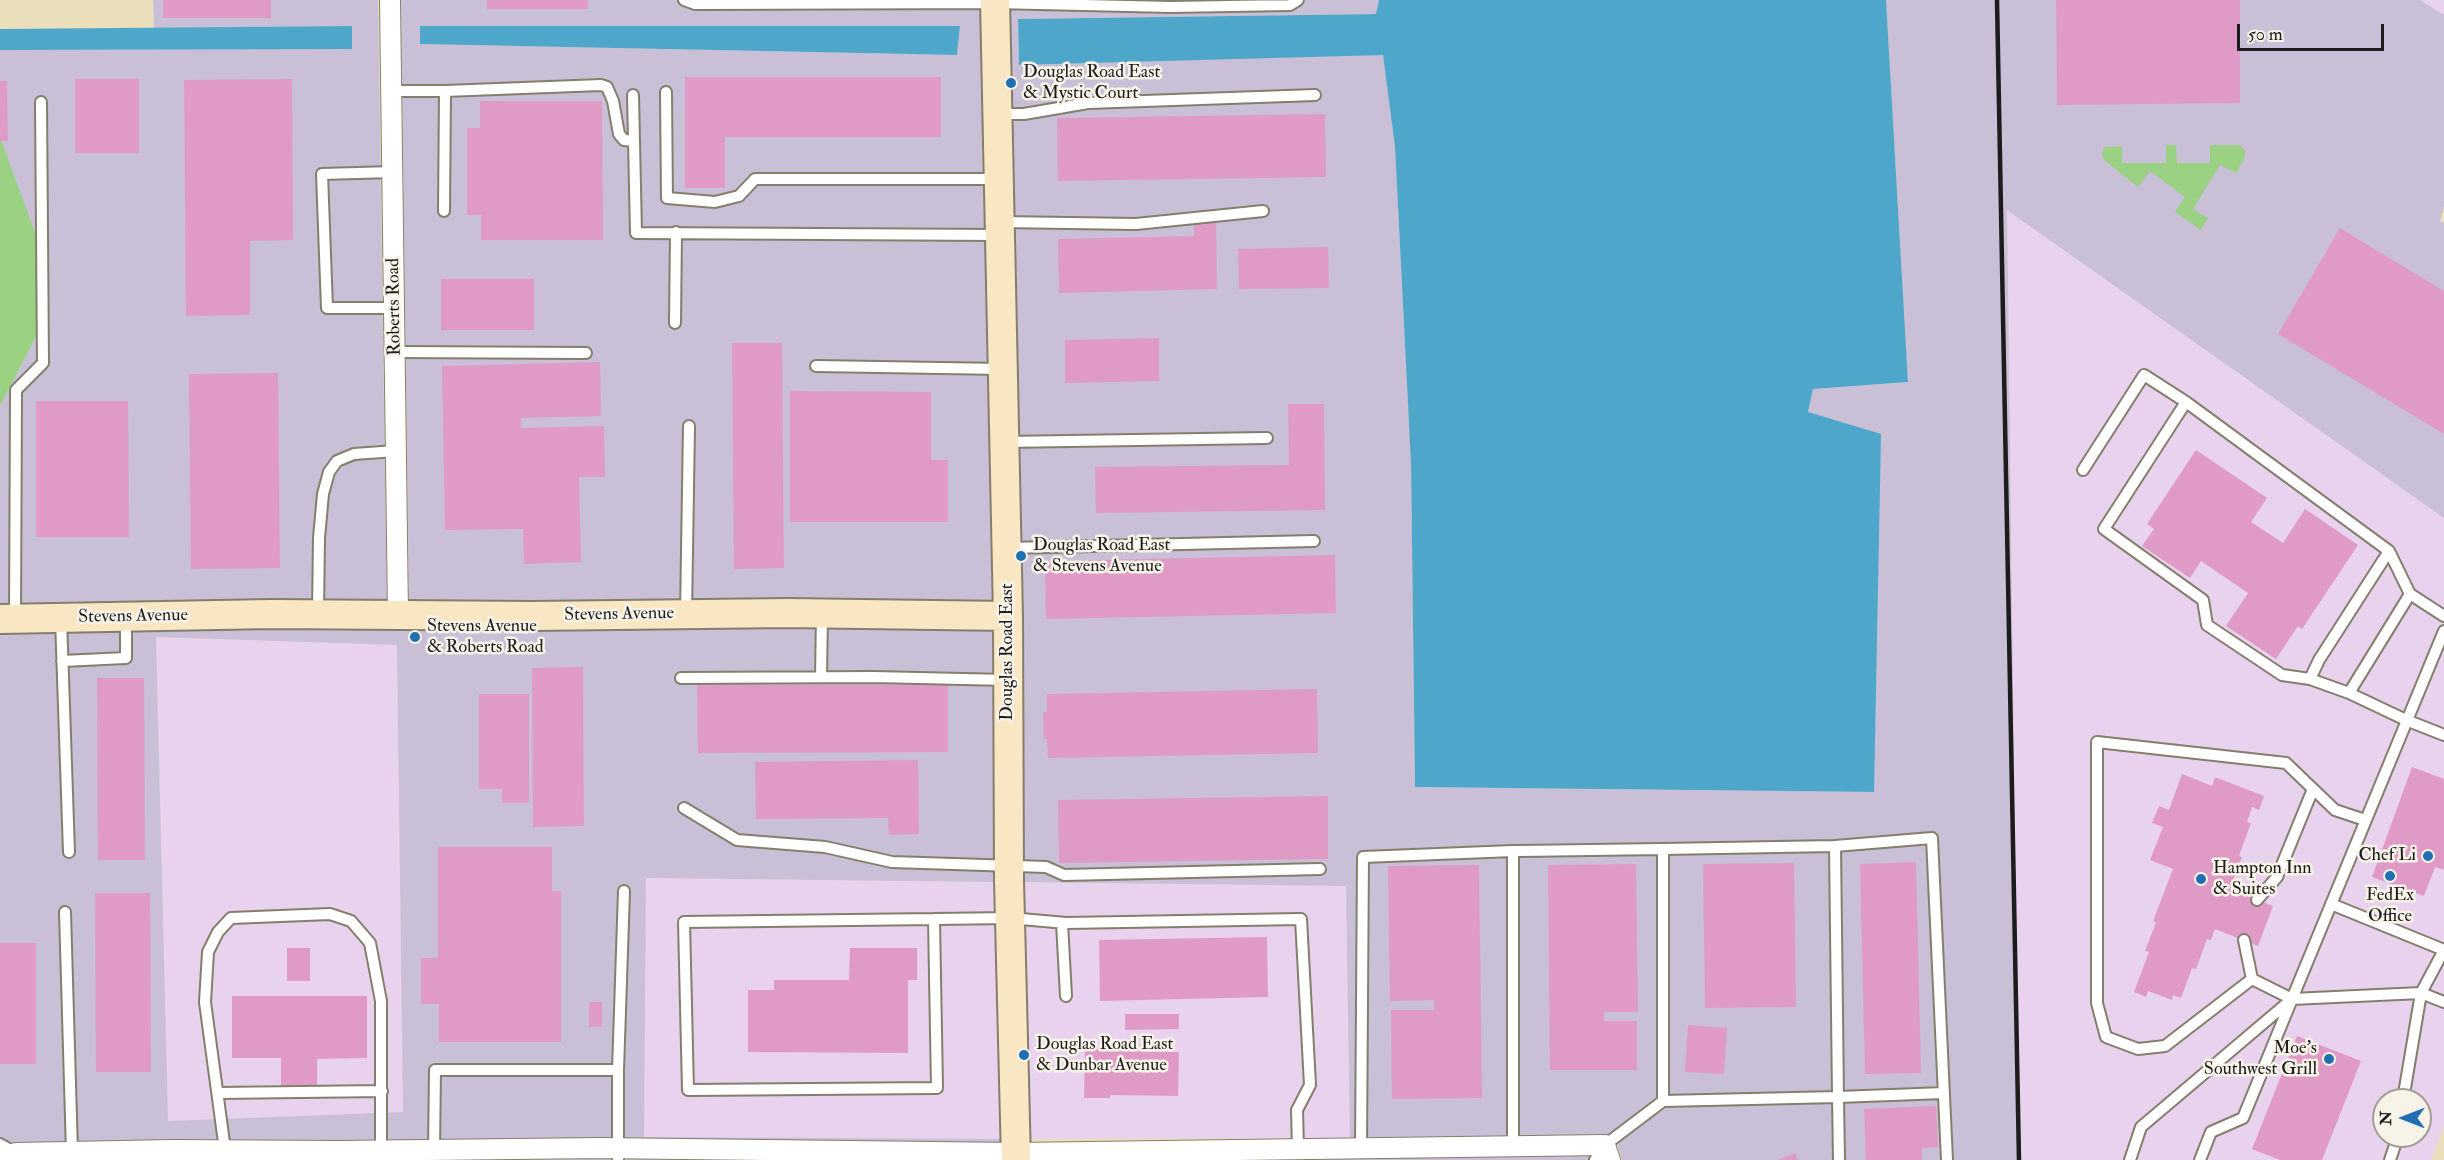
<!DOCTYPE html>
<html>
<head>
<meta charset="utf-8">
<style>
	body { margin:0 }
	#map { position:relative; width:2444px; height:1160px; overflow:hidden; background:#ebdfbb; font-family:"IM FELL Double Pica",serif }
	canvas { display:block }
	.north { position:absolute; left:2372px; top:1088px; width:60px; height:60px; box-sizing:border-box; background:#f7f3e8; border:2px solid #9f9d96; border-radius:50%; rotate:270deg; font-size:16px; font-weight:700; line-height:24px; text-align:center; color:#1c1c1c }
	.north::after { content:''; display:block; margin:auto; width:21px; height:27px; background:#1f6fb2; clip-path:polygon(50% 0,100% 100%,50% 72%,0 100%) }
	.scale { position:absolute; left:2237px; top:24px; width:147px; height:27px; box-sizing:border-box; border:3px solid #1c1c1c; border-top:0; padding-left:8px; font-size:18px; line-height:21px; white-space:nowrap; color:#1c1c1c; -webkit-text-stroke:4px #f7f3e8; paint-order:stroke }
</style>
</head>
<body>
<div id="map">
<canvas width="2444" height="1160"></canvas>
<div class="north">N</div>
<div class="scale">50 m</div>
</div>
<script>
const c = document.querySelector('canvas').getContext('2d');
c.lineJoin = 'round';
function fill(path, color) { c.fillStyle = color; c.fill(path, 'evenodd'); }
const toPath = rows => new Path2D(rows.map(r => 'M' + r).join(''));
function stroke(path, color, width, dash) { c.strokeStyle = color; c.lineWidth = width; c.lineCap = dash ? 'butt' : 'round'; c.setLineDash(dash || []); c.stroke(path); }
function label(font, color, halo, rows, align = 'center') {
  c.font = font + ' "IM FELL Double Pica",serif'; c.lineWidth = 5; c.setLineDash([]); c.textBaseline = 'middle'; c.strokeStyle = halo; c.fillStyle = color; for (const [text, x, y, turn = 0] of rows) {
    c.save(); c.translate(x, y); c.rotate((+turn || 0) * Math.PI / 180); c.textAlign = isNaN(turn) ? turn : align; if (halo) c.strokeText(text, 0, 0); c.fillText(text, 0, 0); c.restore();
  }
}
const built = toPath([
	[2420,0,2444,0,2444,15],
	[2007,209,2444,518,2444,1126,2431,1160,2019,1160],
	[2384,1100,2420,1100,2420,1136,2384,1136],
	[156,637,397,645,403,1112,168,1121],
	[646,878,997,882,1004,1139,644,1138],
	[1020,882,1346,886,1350,1138,1027,1139]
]);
const industrial = toPath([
	[153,0,378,0,387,604,0,609,0,406,36,337,0,137,0,50,352,48,351,26,154,28],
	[401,0,984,0,996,606,409,604],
	[420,26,960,26,957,55,420,44],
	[1007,0,1379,0,1377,14,1018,19,1019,65,1383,54,1395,147,1411,464,1415,787,1874,792,1808,412,1813,389,1908,382,1886,0,2420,0,2444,15,2444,206,2440,221,2444,223,2444,518,2007,210,2019,1160,1622,1160,1617,1144,1617,1135,1613,1133,1604,1135,1350,1138,1346,886,1020,882],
	[996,626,997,882,646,878,644,1137,1004,1139,1004,1143,600,1138,339,1141,173,1140,16,1143,0,1149,0,629],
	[156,637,397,645,403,1112,168,1121],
	[1596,1155,1598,1160,1239,1160],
	[600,1159,733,1160,476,1160]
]);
const green = toPath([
	[0,137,45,260,36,337,0,406],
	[2166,145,2176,145,2177,163,2210,163,2210,145,2240,145,2245,151,2245,157,2236,173,2220,165,2193,209,2208,218,2201,230,2175,212,2185,197,2150,171,2138,187,2104,160,2102,156,2104,147,2122,146,2122,163,2166,163]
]);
const water = toPath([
	[1379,0,1886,0,1908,382,1813,389,1808,412,1881,434,1874,792,1415,787,1411,464,1395,147,1383,55,1019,65,1018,19,1376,14],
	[352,26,352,49,0,50,0,29],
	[420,26,960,26,957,55,420,44]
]);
const building = toPath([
	[163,0,271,0,271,18,163,18],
	[487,0,588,0,588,9,487,9],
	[2056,0,2240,0,2240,103,2057,105],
	[685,77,941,77,941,137,725,137,725,188,685,188],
	[75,79,139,79,139,153,75,153],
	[292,79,293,240,250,241,250,315,186,316,184,80],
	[0,81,7,81,8,141,0,141],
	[480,101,602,101,603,240,481,240,481,215,467,215,467,128,480,128],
	[1325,114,1326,177,1058,181,1057,118],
	[1216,223,1217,289,1059,293,1058,239,1194,236,1194,224],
	[2340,228,2444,291,2444,434,2278,334],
	[1328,247,1329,288,1239,289,1238,249],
	[441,279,534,279,534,330,441,330],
	[1159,338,1159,381,1065,383,1065,340],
	[732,343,782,343,784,568,734,569],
	[600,362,601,416,521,418,521,428,604,426,605,477,579,477,581,562,524,564,523,529,445,530,442,366],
	[278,373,280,568,191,569,189,374],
	[790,391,931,392,931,460,948,460,948,522,790,522],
	[36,401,128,401,129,537,36,537],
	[1288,404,1324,404,1325,510,1096,513,1095,467,1289,465],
	[2196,450,2267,498,2251,522,2283,543,2305,509,2358,545,2302,629,2298,626,2276,659,2226,626,2248,593,2201,561,2190,578,2142,546,2154,529,2147,524],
	[1335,555,1336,613,1046,619,1045,561],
	[583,667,584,826,533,827,532,668],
	[97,678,144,678,145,860,98,860],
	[697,685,948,685,948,752,698,753],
	[1317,689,1318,753,1048,758,1047,739,1044,739,1043,712,1047,712,1047,694],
	[479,694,529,694,529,803,502,803,502,789,479,789],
	[918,760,919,834,889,835,888,818,756,819,755,762],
	[2412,767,2444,779,2444,870,2435,867,2424,896,2372,877],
	[2182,774,2212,786,2215,777,2264,796,2259,810,2252,807,2247,822,2251,823,2239,856,2242,857,2230,889,2273,906,2258,946,2215,929,2211,940,2207,939,2196,969,2192,968,2181,998,2173,995,2172,1000,2148,991,2146,997,2134,992,2149,952,2145,951,2156,922,2153,921,2173,869,2150,860,2163,827,2152,823,2159,806,2169,810],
	[1328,796,1328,859,1059,863,1058,800],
	[438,847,552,847,552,891,561,891,561,1042,439,1042,439,1004,421,1004,421,958,438,958],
	[1916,862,1921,1073,1865,1074,1860,864],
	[1794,863,1796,1007,1705,1008,1703,864],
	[1636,864,1638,1012,1604,1012,1604,1021,1637,1021,1637,1070,1550,1070,1548,865],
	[1479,865,1482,1098,1392,1099,1391,1010,1434,1010,1434,1000,1390,1001,1388,866],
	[95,893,150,893,151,1072,96,1072],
	[1267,937,1268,997,1100,1001,1099,940],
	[0,943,36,943,36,1064,0,1064],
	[287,948,310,948,310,981,287,981],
	[850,948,917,948,917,980,908,980,908,1053,748,1052,748,990,774,990,774,980,849,980],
	[232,996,367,996,367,1058,317,1059,317,1085,281,1085,281,1058,232,1058],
	[589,1002,602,1002,602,1027,589,1027],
	[1125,1014,1179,1014,1179,1029,1125,1030],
	[1688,1025,1727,1028,1724,1074,1685,1072],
	[2297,1036,2361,1061,2322,1160,2280,1160,2252,1149],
	[1085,1047,1112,1047,1112,1051,1179,1052,1178,1096,1110,1095,1110,1098,1084,1098],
	[1936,1106,1938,1147,1922,1148,1922,1160,1866,1160,1864,1109],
	[1795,1153,1798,1160,1778,1160]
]);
const lane = toPath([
	[684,0,695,4,995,3,1171,7,1290,5,1298,0],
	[392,91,445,91,444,211],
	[445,91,601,85,607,87,613,101,619,134,624,140,634,141],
	[666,92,667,198,715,202,739,196,755,179,999,179],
	[633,95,636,233,1000,235],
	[998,114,1024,114,1088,103,1315,95],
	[393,172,322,174,327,308,395,308],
	[1000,222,1136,224,1263,211],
	[675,323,676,232],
	[396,352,586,353],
	[816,366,1003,369],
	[1004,442,1267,438],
	[2083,470,2144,375,2186,402],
	[1007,548,1314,541],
	[2389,551,2410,594,2444,616],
	[318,612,319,538,323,494,329,472,337,461,354,454,396,451],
	[686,614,689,426],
	[15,618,16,390,43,363,41,102],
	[61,619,69,852],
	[2444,631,2292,999,2421,993,2444,1002],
	[62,661,126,658,126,617],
	[821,677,822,614],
	[681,678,873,677,1008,680],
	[2310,679,2319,660,2389,551,2186,402,2104,529,2203,600,2207,625,2282,675,2310,679,2349,693,2406,720,2444,735],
	[2349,693,2410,594],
	[684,808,737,840,825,847,892,862,1046,867,1064,875,1320,869],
	[1835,846,1932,838,1947,1160],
	[2257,900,2277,877,2313,789],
	[2331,904,2444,950],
	[65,912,72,1152],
	[934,919,937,1088,688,1090,684,922,934,919,1010,918,1066,923,1301,919,1310,1085,1297,1110,1298,1149],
	[1062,923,1066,996],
	[2244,940,2252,979],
	[2292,999,2252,979,2165,1046,2138,1049,2106,1037,2097,1003,2097,742,2286,763,2335,810,2365,820],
	[618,1070,624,891],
	[218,1093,382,1091],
	[2403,1100,2421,993,2444,950],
	[0,1144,16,1153],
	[1513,1146,1513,851],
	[1361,1148,1363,857,1513,851,1519,851,1663,849,1835,846,1838,1097,1663,1101,1663,849],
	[225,1150,205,1002,208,952,218,932,231,918,330,914,351,921,370,943,381,1001,381,1151],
	[434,1151,435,1070,618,1070,618,1160],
	[1595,1160,1605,1145,1663,1101],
	[1839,1160,1838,1097,1944,1093],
	[2130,1160,2141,1127,2292,999,2243,1118,2211,1132,2200,1160],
	[2390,1160,2398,1136]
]);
const street = toPath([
	[390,0,398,614],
	[0,1160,16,1153,173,1150,339,1151,600,1148,1015,1153,1605,1145,1610,1160]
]);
const secondary = toPath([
	[995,0,1008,616,1009,880,1016,1160],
	[0,619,272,614,532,616,788,613,1008,616]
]);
const rail = toPath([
	[1997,0,2019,1160]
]);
const markers = [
	[1011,83,6,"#1f6fb2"],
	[1021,556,6,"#1f6fb2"],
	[415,637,6,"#1f6fb2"],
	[2428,856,6,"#1f6fb2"],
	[2390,876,6,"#1f6fb2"],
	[2201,879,6,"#1f6fb2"],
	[1024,1055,6,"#1f6fb2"],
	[2329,1059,6,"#1f6fb2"]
];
const poiNames = [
	["Douglas Road East",1023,73],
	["& Mystic Court",1023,94],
	["Douglas Road East",1033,546],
	["& Stevens Avenue",1033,567],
	["Stevens Avenue",427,627],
	["& Roberts Road",427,648],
	["Chef Li",2416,856,"right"],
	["Hampton Inn",2213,869],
	["& Suites",2213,890],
	["FedEx",2390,896,"center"],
	["Office",2390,917,"center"],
	["Douglas Road East",1036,1045],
	["& Dunbar Avenue",1036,1066],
	["Moe's",2317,1049,"right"],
	["Southwest Grill",2317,1070,"right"]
];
const streetNames = [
	["Roberts Road",395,307,-91],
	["Stevens Avenue",619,615,-1],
	["Stevens Avenue",133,617,-1],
	["Douglas Road East",1008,652,-90]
];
fill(built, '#e9d2ee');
fill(industrial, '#c9bfd7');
fill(green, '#9ad183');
fill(water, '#4ea7cb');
fill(building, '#df9bc6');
stroke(lane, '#847e6c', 14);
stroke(street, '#847e6c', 22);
stroke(secondary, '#847e6c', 32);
stroke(lane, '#fff', 10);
stroke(street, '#fff', 20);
stroke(secondary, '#f9e7c3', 28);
stroke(rail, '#1c1c1c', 4.5);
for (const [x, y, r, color] of markers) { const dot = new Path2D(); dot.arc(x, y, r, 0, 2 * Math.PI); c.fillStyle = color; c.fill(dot); stroke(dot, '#f7f3e8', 2); }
label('18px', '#1c1c1c', '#f7f3e8', poiNames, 'left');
label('18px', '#1c1c1c', '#f7f3e8', streetNames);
</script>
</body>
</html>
